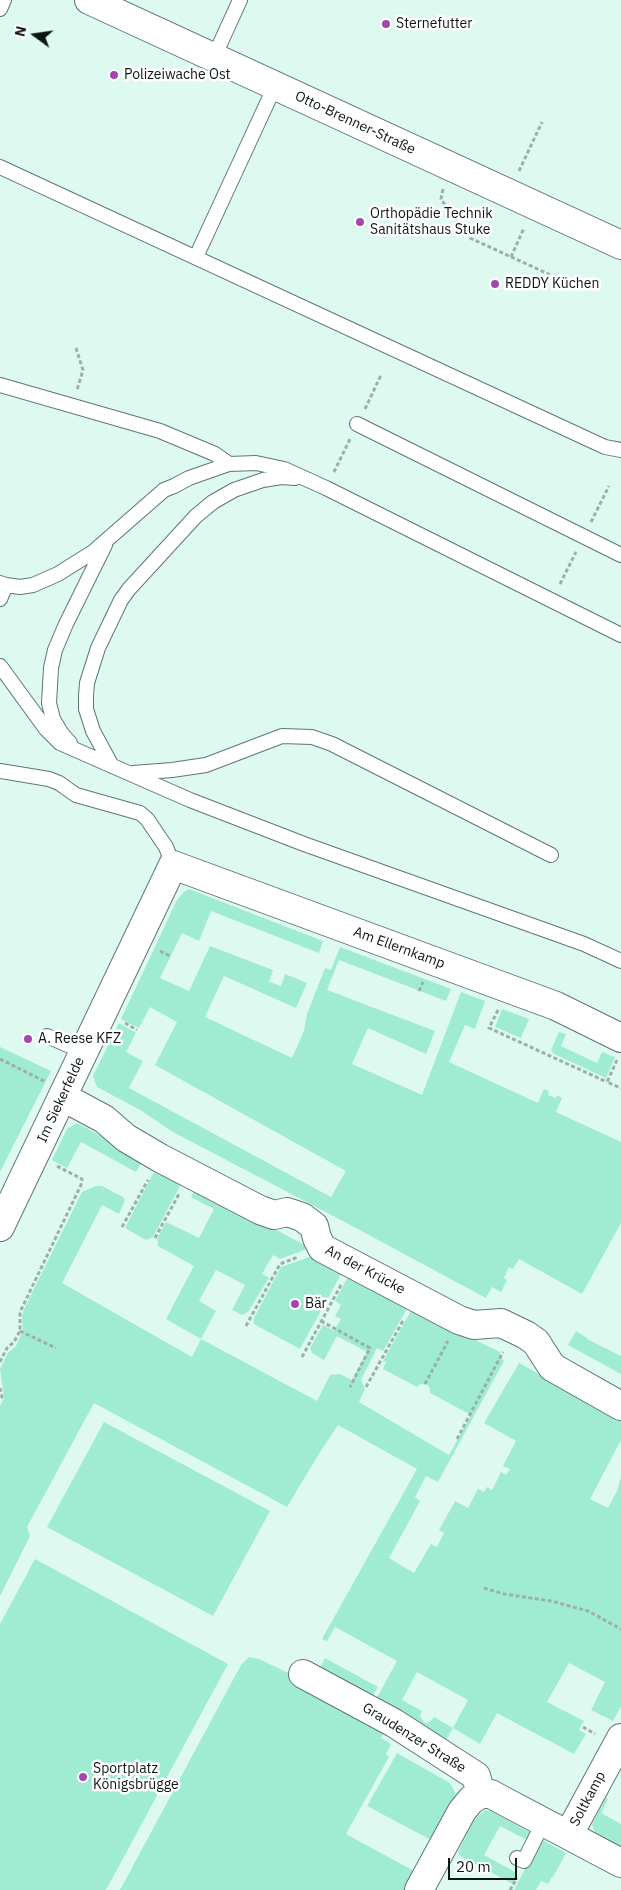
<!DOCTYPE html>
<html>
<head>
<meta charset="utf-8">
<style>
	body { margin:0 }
	#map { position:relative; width:621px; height:1890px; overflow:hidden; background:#def9f0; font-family:"IBM Plex Sans",sans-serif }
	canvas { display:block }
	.north { position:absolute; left:10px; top:10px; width:50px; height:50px; -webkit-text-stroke:4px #fff; paint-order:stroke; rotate:284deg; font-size:14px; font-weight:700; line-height:20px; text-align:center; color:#0d1613 }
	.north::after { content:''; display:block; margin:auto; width:18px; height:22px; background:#0d1613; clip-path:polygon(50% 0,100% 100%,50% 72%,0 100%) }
	.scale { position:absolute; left:448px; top:1858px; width:69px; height:22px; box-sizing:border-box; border:2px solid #0d1613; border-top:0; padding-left:6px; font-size:15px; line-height:18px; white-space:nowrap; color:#0d1613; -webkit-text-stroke:4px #fff; paint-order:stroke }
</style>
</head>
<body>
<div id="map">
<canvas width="621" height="1890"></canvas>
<div class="north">N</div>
<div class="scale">20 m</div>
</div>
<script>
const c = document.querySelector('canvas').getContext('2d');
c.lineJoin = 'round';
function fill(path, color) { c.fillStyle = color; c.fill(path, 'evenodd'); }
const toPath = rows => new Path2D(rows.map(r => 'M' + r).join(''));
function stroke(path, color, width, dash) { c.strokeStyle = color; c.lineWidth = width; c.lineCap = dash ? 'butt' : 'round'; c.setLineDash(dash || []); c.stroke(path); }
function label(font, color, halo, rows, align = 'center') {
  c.font = font + ' "IBM Plex Sans",sans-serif'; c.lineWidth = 5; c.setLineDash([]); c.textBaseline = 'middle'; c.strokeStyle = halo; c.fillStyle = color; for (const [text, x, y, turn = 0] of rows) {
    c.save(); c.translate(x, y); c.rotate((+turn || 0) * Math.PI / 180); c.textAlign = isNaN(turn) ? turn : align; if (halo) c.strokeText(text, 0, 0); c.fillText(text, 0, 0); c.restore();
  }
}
const green = toPath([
	[189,889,323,941,319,953,211,911,199,941,182,933,160,978,189,991,210,946,273,970,269,982,281,986,285,974,307,983,296,1008,224,976,205,1017,292,1058,304,1031,307,1014,325,968,331,970,340,947,451,989,446,1001,339,960,327,990,435,1031,426,1054,368,1028,352,1064,422,1095,461,992,485,1001,475,1029,465,1025,449,1062,538,1103,544,1089,549,1091,548,1095,556,1098,557,1095,562,1098,556,1112,621,1142,621,1223,582,1294,519,1259,513,1269,509,1267,504,1278,507,1280,501,1292,492,1287,486,1298,339,1219,171,1131,142,1111,97,1087,93,1076,119,1023,136,1033,126,1052,143,1061,129,1088,331,1197,346,1171,155,1065,177,1022,150,1007,139,1028,121,1019,177,900,185,891],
	[502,1009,529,1019,521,1038,495,1027],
	[559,1032,566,1034,561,1046,597,1063,602,1052,615,1057,606,1078,554,1054,551,1050],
	[0,1047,51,1071,0,1172],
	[77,1123,144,1159,136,1172,81,1142,67,1168,52,1160,67,1129],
	[157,1166,183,1180,153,1237,146,1240,125,1228],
	[96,1186,102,1186,123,1197,125,1200,119,1214,102,1205,62,1283,192,1357,201,1339,166,1319,194,1266,158,1246,157,1239,166,1222,199,1238,214,1209,191,1197,196,1187,310,1248,280,1259,273,1255,262,1274,269,1278,248,1312,242,1315,232,1310,245,1285,216,1270,199,1301,216,1311,201,1339,317,1401,330,1375,340,1374,352,1380,367,1352,337,1336,324,1360,312,1353,310,1348,323,1325,334,1331,341,1319,335,1316,341,1305,335,1301,349,1275,408,1307,383,1351,377,1348,361,1380,365,1389,359,1402,449,1455,471,1415,430,1393,430,1389,428,1385,421,1384,417,1387,383,1369,386,1362,383,1361,412,1309,500,1352,502,1359,504,1361,438,1482,426,1476,415,1497,420,1501,389,1558,414,1573,431,1544,437,1547,444,1533,439,1530,455,1501,468,1508,478,1489,484,1492,487,1487,492,1490,501,1472,506,1475,510,1469,503,1466,516,1441,484,1423,519,1363,621,1419,621,1440,590,1499,608,1508,617,1491,621,1477,621,1706,613,1721,591,1710,605,1682,569,1663,547,1702,584,1721,579,1730,586,1734,574,1754,497,1713,480,1744,453,1728,444,1744,373,1705,397,1661,335,1627,327,1641,322,1639,417,1469,338,1425,320,1452,287,1507,94,1403,27,1527,30,1536,0,1596,0,1406,4,1398,0,1369,8,1353,16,1346,23,1330,22,1316,24,1309,82,1192],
	[417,1672,468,1700,453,1728,434,1717,430,1722,425,1723,420,1716,422,1711,402,1700],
	[318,1254,344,1269,300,1349,254,1324,254,1318,281,1267],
	[576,1331,587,1338,587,1339,621,1356,621,1374,568,1345],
	[104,1422,270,1511,213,1616,47,1527],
	[35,1559,228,1664,106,1890,0,1890,0,1624],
	[249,1657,259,1659,301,1679,388,1726,381,1738,391,1744,386,1754,389,1757,346,1834,414,1871,404,1890,120,1890,241,1665],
	[325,1658,378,1687,369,1703,317,1675],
	[397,1753,450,1783,456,1794,431,1840,367,1806],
	[606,1798,608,1799,601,1813,621,1824,621,1848,595,1834,592,1824],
	[485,1810,492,1812,531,1833,527,1840,500,1826,484,1855,517,1873,513,1884,460,1856,458,1852,474,1820],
	[541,1839,566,1853,553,1877,552,1877,548,1884,541,1881,536,1890,514,1890]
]);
const path = toPath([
	[519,171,542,122],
	[443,189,441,199,445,205,470,238,566,282],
	[511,257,524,228],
	[76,348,83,370,77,390],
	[365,409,381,375],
	[334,472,350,439],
	[591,522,609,486],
	[560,584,576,552],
	[160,951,170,956],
	[419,991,423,982],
	[498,1010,489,1028,607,1082],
	[125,1023,137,1030],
	[0,1059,44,1081],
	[617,1060,607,1082,621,1088],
	[122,1227,148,1180],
	[155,1238,179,1194],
	[321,1321,370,1348,350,1387],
	[246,1326,280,1264,298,1257],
	[20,1331,56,1348],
	[302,1357,341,1285],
	[0,1362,7,1348,14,1342,20,1331,20,1312,81,1185,82,1179,55,1165],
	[425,1384,448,1341],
	[366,1387,404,1319],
	[0,1388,2,1397,0,1400],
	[457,1439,503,1352],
	[484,1588,504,1594,551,1601,588,1611,621,1629],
	[583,1727,595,1734],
	[510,1890,517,1878]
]);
const service = toPath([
	[0,9,4,0],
	[214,57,240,0],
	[0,167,605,447,621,450],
	[196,257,275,86],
	[0,385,160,431,215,454,229,464],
	[357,424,621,555],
	[0,583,6,585,0,599],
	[6,585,20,587,33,585,58,574,93,552,164,490,174,486,189,478,229,464,256,463,284,469,326,488,621,635],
	[0,666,46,729,60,743,190,800,304,844,584,944,621,961],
	[70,743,62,734,53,719,49,703,51,668,55,650,66,624,105,545],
	[112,766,93,731,86,709,86,696,87,683,98,648,121,600,129,589,196,516,213,502,234,490,263,480,281,477,295,478],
	[0,771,49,779,59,783,76,795,140,813,147,819,166,847,173,865],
	[133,773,172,770,206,765,282,736,312,737,332,744,551,855],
	[47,1036,84,1052],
	[517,1858,524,1861,544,1821]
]);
const minor = toPath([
	[63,1097,104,1119,126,1138,160,1158,260,1210,274,1215,287,1212,302,1217,314,1226,317,1238,322,1248,459,1320,474,1325,501,1323,526,1335,536,1342,552,1367,621,1406],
	[0,1227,173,865,556,1006,621,1038],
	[303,1674,394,1723,476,1776,481,1794,491,1794,500,1799,621,1863],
	[569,1834,621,1738],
	[419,1890,462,1811,471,1800,481,1794]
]);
const tertiary = toPath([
	[89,0,621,245]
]);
const markers = [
	[386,24,5,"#a247b1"],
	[114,75,5,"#a247b1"],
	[360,222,5,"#a247b1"],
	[495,284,5,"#a247b1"],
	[28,1039,5,"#a247b1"],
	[295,1304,5,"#a247b1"],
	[83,1777,5,"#a247b1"]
];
const poiNames = [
	["Sternefutter",396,24],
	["Polizeiwache Ost",124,75],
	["Orthopädie Technik",370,214],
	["Sanitätshaus Stuke",370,230],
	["REDDY Küchen",505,284],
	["A. Reese KFZ",38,1039],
	["Bär",305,1304],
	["Sportplatz",93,1769],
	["Königsbrügge",93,1785]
];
const streetNames = [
	["Otto-Brenner-Straße",355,123,25],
	["Am Ellernkamp",399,948,20],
	["Im Siekerfelde",61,1100,-65],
	["An der Krücke",365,1270,28],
	["Graudenzer Straße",414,1738,32],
	["Soltkamp",588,1799,-62]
];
fill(green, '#a0ecd3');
stroke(service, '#5f776e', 16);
stroke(minor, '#5f776e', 30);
stroke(tertiary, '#5f776e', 30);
stroke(path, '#9bb0a9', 3, [4, 2.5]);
stroke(service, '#fff', 14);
stroke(minor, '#fff', 28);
stroke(tertiary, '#fff', 28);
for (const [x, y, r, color] of markers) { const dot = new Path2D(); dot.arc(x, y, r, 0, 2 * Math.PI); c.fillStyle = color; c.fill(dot); stroke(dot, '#fff', 2); }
label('14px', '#0d1613', '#fff', poiNames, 'left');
label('14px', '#0d1613', '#fff', streetNames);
</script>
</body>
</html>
